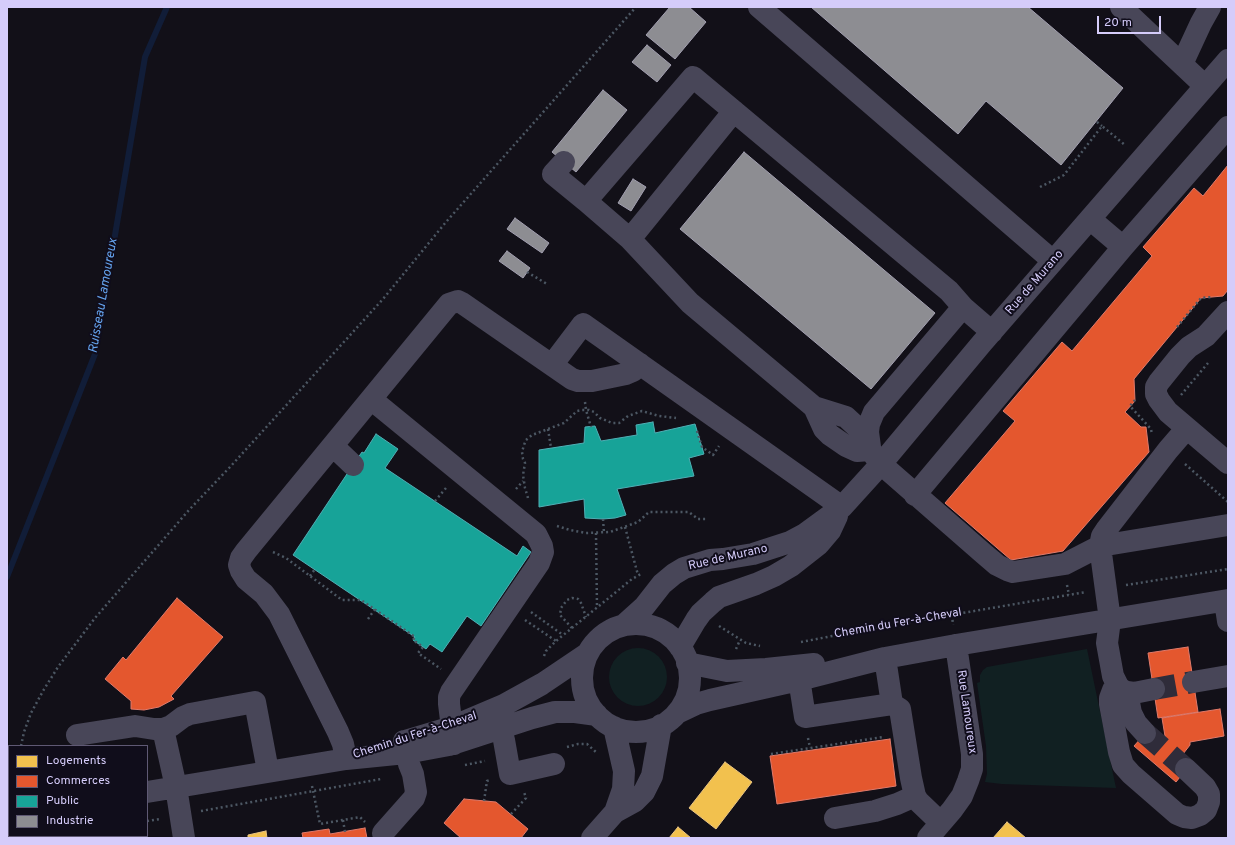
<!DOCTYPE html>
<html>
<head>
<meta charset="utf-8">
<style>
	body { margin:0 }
	#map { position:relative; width:1235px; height:845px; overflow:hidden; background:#121018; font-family:Overpass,sans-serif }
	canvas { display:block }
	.frame { position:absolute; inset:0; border:8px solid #d5ccfa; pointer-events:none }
	.legend { position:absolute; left:8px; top:745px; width:140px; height:92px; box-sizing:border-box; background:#100d1b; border:1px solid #5f5974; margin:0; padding:5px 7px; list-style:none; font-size:12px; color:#d5ccfa }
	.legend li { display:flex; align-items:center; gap:8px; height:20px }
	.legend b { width:20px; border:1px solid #5f5974 }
	.scale { position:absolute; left:1097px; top:16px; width:64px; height:18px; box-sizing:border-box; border:2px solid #d5ccfa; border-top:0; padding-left:5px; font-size:12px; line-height:14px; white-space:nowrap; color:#d5ccfa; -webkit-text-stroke:3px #100d1b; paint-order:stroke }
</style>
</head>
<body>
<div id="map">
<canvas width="1235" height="845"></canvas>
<div class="frame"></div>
<ul class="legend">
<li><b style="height:11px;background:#f2c14e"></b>Logements</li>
<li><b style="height:11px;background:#e4572e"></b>Commerces</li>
<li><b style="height:11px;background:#17a398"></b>Public</li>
<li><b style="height:11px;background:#8d8d92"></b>Industrie</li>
</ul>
<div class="scale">20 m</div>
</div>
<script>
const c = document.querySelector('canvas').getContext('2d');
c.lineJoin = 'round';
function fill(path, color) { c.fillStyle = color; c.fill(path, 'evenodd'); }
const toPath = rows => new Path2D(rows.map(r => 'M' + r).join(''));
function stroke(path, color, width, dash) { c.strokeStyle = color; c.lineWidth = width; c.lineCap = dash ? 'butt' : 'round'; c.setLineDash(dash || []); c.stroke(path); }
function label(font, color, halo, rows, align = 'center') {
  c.font = font + ' Overpass,sans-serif'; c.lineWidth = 4; c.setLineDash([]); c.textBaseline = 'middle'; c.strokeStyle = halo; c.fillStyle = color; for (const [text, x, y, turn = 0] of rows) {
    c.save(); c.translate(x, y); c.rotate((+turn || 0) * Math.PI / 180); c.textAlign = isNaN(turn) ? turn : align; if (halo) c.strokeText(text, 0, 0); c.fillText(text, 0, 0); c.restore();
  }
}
const green = toPath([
	'609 677a29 29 0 1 1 58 0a29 29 0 1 1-58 0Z',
	[1087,649,1116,788,1002,784,985,782,987,774,986,746,977,683,980,682,980,675,983,670,987,667]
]);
const homes = toPath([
	[725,762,752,782,716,829,689,808,725,762],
	[1007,822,1026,838,993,838,1007,822],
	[678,827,691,838,669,838,678,827],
	[266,831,267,838,248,838,248,835,266,831]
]);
const shops = toPath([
	[1228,165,1228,290,1223,296,1201,298,1134,379,1135,401,1125,412,1141,427,1146,427,1149,452,1063,551,1011,560,945,503,1015,421,1003,411,1062,342,1072,351,1152,256,1143,247,1194,188,1203,196,1228,165],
	[177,598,223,637,171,696,174,699,159,707,144,710,131,709,131,701,105,679,123,657,126,660,177,598],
	[1188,647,1198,712,1158,718,1148,653,1188,647],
	[1220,709,1224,736,1190,742,1190,745,1183,754,1192,762,1176,782,1134,746,1150,728,1166,742,1162,718,1220,709],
	[890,739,896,786,777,804,770,756,890,739],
	[464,799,496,802,528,829,521,838,461,838,444,823,464,799],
	[365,828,367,838,303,838,302,833,329,829,330,834,365,828]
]);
const public = toPath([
	[653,422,655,433,695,424,704,454,689,458,694,476,617,489,626,515,615,518,603,519,585,518,584,499,539,507,539,450,584,443,585,427,595,426,601,441,637,435,636,425,653,422],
	[376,434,398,449,385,468,517,556,523,546,531,552,481,626,467,616,442,652,430,644,426,649,413,640,415,637,293,555,353,465,362,452,364,453,376,434]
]);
const industry = toPath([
	[670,7,689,7,706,22,675,59,646,35,670,7],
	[811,7,1028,7,1123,88,1061,165,986,101,958,134,811,7],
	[647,45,671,65,657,82,632,62,647,45],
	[603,90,627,110,576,172,552,152,603,90],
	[744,152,935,313,871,389,680,229,744,152],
	[633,179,646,187,631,211,618,203,633,179],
	[515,218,549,243,542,253,507,229,515,218],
	[507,251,530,268,523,278,499,261,507,251]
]);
const stream = toPath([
	[7,577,95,354,145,57,167,7]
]);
const minorTunnel = toPath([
	[1154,689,1193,682],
	[1145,733,1186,769]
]);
const path = toPath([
	[1097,122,1102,126],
	[1040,187,1064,175,1102,126,1125,145],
	[527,272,547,284],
	[1177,327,1201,298,1212,297],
	[1181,395,1208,363],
	[1135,400,1130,406,1151,429,1152,435],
	[585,402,586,410,591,427],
	[548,429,551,448],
	[697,431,702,447,713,455,719,446],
	[1185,464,1228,502],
	[516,489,523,481],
	[528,498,525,488,523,475,525,463,523,459,522,452,524,445,526,440,532,435,564,423,577,411,582,410,589,410,594,412,600,418,612,423,619,423,628,416,642,411,659,416,676,418],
	[435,501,446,488],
	[603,519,604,533],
	[557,526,570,530,586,533,610,532,638,522,649,512,689,512,698,519,707,519],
	[625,527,638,575],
	[596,533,597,607],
	[273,552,286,558,342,600,361,600,415,637,413,640,423,647,418,653,441,669],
	[310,576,315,569],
	[1067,585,1069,595],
	[1126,585,1228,569],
	[531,612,563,635],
	[952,615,953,625],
	[368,619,375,609],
	[525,620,556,641],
	[719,626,746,643,760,646],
	[572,628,560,615,561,608,567,600,572,598,578,599,581,603,586,617],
	[801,642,874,628,1086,592],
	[736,649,740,640],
	[544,656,546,651,556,641,632,579,641,574],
	[808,738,810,748],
	[21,746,24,732,31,713,43,691,58,667,95,618,189,510,230,467,383,299,446,222,636,7],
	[567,747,578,744,587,744,597,753],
	[771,754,883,737],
	[465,765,485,761],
	[312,786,320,824,360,817,365,822],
	[484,801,487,781,490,780],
	[201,811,381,779],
	[511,814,526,798,524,792],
	[343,820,345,832],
	[147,821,160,819],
	[31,838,42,836]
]);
const minor = toPath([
	[759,7,1053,261],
	[1121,7,1205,86],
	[1182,64,1201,23,1210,7],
	[564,162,553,174,586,201],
	[1090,219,1123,247],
	[630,239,734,111],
	[1228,312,1206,336,1189,347,1180,356,1159,382,1156,387,1156,394,1159,400,1168,412,1228,463],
	[992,332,963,307,949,291,693,77,586,201,630,239,690,303,814,407,846,417,860,430,870,450,881,464,984,554,997,565,1007,570,1013,572,1065,564,1100,546,1102,536,1106,530,1168,450,1187,428],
	[552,365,583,324,842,507],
	[371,399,536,534,542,546,543,552,539,563,451,692,449,697,449,704,454,744],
	[814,407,824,429,830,435,846,446,857,451,870,450],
	[333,446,353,465],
	[870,447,868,432,869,424,874,412,963,307],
	[915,495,1123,247,1228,127],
	[1225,601,1228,621],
	'582 678a54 54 0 1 1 108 0a54 54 0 1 1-108 0Z',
	[624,625,644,607,662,584,674,574,684,568,710,560,723,559,753,554,790,542,805,534,842,507,881,464,982,343,1228,60],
	[680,647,696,620,701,613,713,602,719,597,756,584,774,576,791,566,819,544,830,531,837,516],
	[687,663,727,671,766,669,814,664],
	[797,666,805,717,892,704,885,658],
	[1193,682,1228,676],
	[1118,686,1113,690,1110,698,1110,704,1119,752,1123,765,1131,774,1177,814,1184,817,1192,818,1200,815,1206,810,1209,802,1209,794,1205,787,1186,769],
	[1154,689,1134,693,1127,692,1122,690,1118,686,1113,676,1107,643,1110,620,1100,546,1228,525],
	[1127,692,1131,713,1136,723,1145,733],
	[892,704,900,709,911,778,915,796,918,801,941,823],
	[677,713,696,704,710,700,799,680,885,658,956,645,1228,600],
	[497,714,504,740,510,774,554,764],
	[614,727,624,771,623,789,615,812],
	[163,729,176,787,184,838],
	[77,735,135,726,154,729,163,729,171,726,183,717,190,714,255,702,268,771],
	[405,741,452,727,504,705,542,684,588,653],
	[346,759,343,744,338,732,279,614,264,594,246,579,241,571,239,565,241,558,246,551,449,304,458,301,462,303,572,379,578,381,592,381,626,374,633,371,640,364],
	[147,792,346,759,406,753,449,745,532,718,555,712,575,712,597,715],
	[835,818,875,811,897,804,915,796],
	[7,819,9,819],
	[383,833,414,798,416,792,413,774,409,764,404,741],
	[79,836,79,838],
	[592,838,615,812,635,801,644,792,652,776,661,725],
	[928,838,952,810,962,796,968,781,972,769,972,754,956,645]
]);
const streetNames = [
	["Rue de Murano",1035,283,-49],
	["Rue de Murano",728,558,-13],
	["Chemin du Fer-à-Cheval",898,624,-10],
	["Rue Lamoureux",966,712,82],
	["Chemin du Fer-à-Cheval",415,736,-18]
];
const waterNames = [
	["Ruisseau Lamoureux",104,296,-80]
];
fill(green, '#112022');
fill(homes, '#f2c14e');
stroke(homes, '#e9c482', 1);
fill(shops, '#e4572e');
stroke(shops, '#e07a6b', 1);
fill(public, '#17a398');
stroke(public, '#50afb5', 1);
fill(industry, '#8d8d92');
stroke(industry, '#a3a0b1', 1);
stroke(stream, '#111d38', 6);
stroke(minorTunnel, '#2f2c3a', 22, [22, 11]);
stroke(path, '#4c5763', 2.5, [2, 3]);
stroke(minor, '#484658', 22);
label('12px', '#d5ccfa', '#100d1b', streetNames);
label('italic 13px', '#65a4ef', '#100d1b', waterNames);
</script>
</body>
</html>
